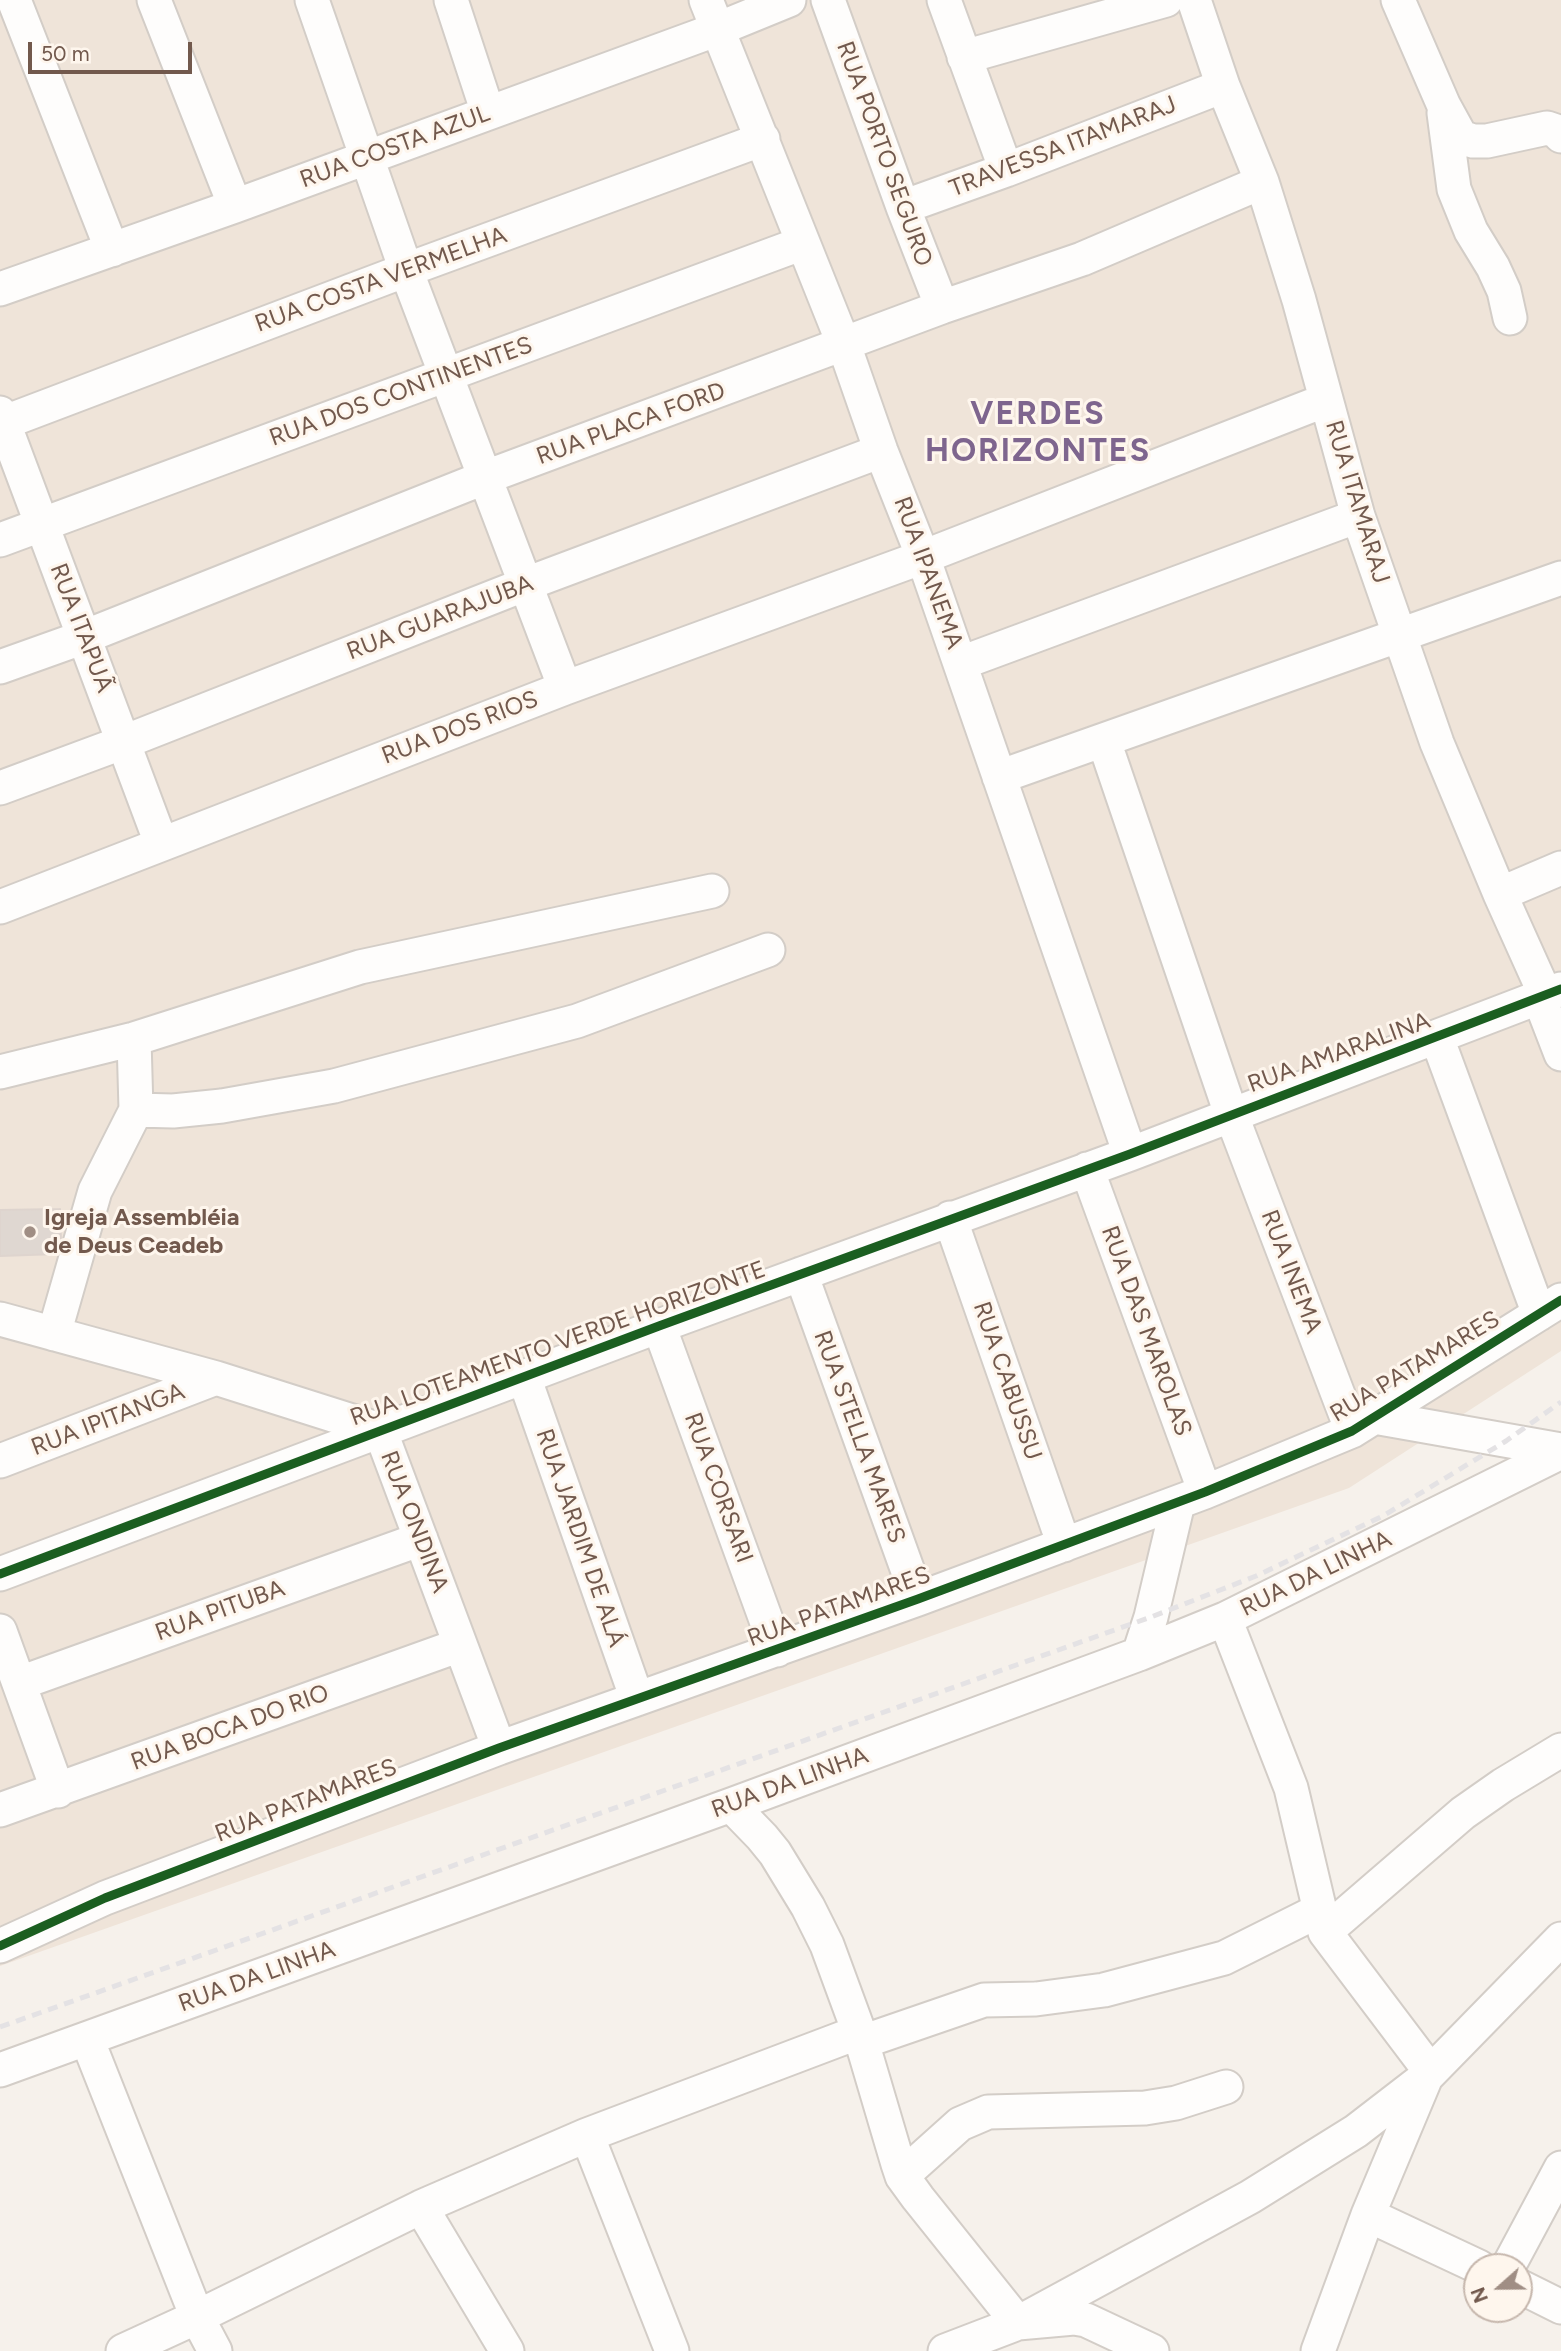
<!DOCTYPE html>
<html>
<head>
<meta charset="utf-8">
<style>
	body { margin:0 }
	#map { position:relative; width:1561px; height:2351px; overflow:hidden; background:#f6f1eb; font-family:Figtree,sans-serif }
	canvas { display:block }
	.north { position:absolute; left:1463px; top:2253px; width:70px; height:70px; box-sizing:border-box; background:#fef6ed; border:2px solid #c6b7ad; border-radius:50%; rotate:249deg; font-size:19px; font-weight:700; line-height:28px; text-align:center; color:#72594d }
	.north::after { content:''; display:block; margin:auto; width:24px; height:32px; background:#a08e84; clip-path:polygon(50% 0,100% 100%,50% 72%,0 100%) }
	.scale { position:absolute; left:28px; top:42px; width:164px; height:32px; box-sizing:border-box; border:4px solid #72594d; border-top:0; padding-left:9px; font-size:21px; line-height:24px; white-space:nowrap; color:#72594d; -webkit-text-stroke:5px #fef6ed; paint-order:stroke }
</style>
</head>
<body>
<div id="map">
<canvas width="1561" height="2351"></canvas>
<div class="north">N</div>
<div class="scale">50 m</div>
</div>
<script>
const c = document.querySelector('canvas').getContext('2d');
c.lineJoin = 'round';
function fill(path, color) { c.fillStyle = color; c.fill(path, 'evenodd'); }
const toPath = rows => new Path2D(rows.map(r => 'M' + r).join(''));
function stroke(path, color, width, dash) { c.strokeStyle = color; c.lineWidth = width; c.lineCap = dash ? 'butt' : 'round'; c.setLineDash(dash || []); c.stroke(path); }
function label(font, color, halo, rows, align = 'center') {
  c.font = font + ' Figtree,sans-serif'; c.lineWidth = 6; c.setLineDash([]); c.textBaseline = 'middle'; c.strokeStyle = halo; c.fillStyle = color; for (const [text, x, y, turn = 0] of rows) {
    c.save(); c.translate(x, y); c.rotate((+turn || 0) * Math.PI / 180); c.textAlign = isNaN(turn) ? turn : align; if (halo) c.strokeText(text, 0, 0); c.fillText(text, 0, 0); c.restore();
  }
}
const residential = toPath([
	[0,0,1561,0,1561,1351,1349,1488,0,1966]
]);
const building = toPath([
	[60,1209,61,1241,57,1254,0,1256,0,1210,60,1209]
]);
const minor = toPath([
	[14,0,112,250],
	[154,0,235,206],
	[312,0,406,270,565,688],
	[451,0,488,113],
	[706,0,844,345,881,451,923,557,1130,1154],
	[828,0,903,207,942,307],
	[944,0,1006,170],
	[1194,0,1223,86,1262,182,1299,300,1358,516,1437,743,1500,894,1545,994],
	[1398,0,1444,106,1461,137,1473,141,1487,141,1547,128,1556,131,1561,136],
	[964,57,1166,0],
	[1444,113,1454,189,1471,231,1493,267,1504,291,1510,318],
	[903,207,1006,170,1223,86],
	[0,289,235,206,718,29,789,0],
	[0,413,161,843],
	[0,424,406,270,763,139],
	[0,540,803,243],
	[961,663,1358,516],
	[0,667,84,637,486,477,942,307,1082,259,1262,182],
	[1104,741,1231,1114,1352,1431],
	[999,777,1561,578],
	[0,788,124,742,526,584,881,451],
	[1500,894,1561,868],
	[0,907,565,688,923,557,1326,400],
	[1539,997,1561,1054],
	[1437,1038,1539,1314],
	[0,1072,134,1039,360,967,712,891],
	[136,1110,173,1111,222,1106,334,1086,577,1021,768,950],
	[1087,1169,1205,1492],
	[950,1218,1064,1545],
	[801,1274,918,1599],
	[0,1319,216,1378,380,1430,499,1748],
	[659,1326,777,1650],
	[54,1334,95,1191,136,1110,134,1039],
	[524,1377,637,1699],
	[1374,1417,1561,1450],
	[0,1461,216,1378],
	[0,1574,659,1326,1130,1154,1561,989],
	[1225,1619,1291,1788,1325,1932,1430,2071],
	[0,1631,58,1791],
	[1139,1654,1151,1617,1178,1503],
	[20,1683,421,1539],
	[731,1805,762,1837,775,1853,808,1907,827,1945,859,2032,898,2164,902,2176,918,2198,1018,2323,1074,2318,1086,2320,1152,2351],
	[0,1810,460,1645],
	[1325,1932,1463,1813,1503,1785,1561,1750],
	[0,1946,105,1898,499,1748,918,1599,1205,1492,1352,1431,1561,1300],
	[87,2039,197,2317,215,2351],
	[862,2042,984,2000,1036,1999,1104,1990,1224,1958,1320,1910],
	[0,2070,731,1805,1139,1654,1225,1619,1561,1452],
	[587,2135,672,2351],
	[902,2176,960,2124,988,2112,1145,2108,1176,2103,1226,2087],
	[421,2207,507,2351],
	[1368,2215,1479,2267],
	[1508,2267,1561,2168],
	[1519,2286,1561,2307],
	[123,2351,197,2317,421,2207,587,2135,859,2032],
	[945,2351,1018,2323,1250,2197,1356,2131,1426,2077],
	[1318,2351,1368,2215,1426,2077,1561,1939]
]);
const rail = toPath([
	[0,2027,1151,1617,1256,1576,1383,1516,1506,1441,1561,1402]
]);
const cycleway = toPath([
	[0,1574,659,1326,1130,1154,1561,989],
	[0,1946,105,1898,499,1748,918,1599,1205,1492,1352,1431,1561,1300]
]);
const markers = [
	[30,1232,7,"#a08e84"]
];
const streetNames = [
	["RUA COSTA AZUL",395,147,-20],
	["TRAVESSA ITAMARAJ",1063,147,-21],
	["RUA PORTO SEGURO",884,154,70],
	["RUA COSTA VERMELHA",381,280,-20],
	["RUA DOS CONTINENTES",401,392,-20],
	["RUA PLACA FORD",631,424,-20],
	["RUA ITAMARAJ",1357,502,73],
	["RUA IPANEMA",928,573,70],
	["RUA GUARAJUBA",440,618,-21],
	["RUA ITAPUÃ",81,628,69],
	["RUA DOS RIOS",460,728,-21],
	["RUA AMARALINA",1339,1053,-20],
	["RUA INEMA",1291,1272,69],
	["RUA DAS MAROLAS",1146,1331,70],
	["RUA LOTEAMENTO VERDE HORIZONTE",558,1344,-20],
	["RUA PATAMARES",1415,1367,-31],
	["RUA CABUSSU",1007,1381,71],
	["RUA IPITANGA",108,1420,-21],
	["RUA STELLA MARES",859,1437,70],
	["RUA CORSARI",718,1488,70],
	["RUA ONDINA",414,1522,69],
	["RUA JARDIM DE ALÁ",580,1538,71],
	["RUA DA LINHA",1316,1574,-26],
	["RUA PATAMARES",839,1607,-20],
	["RUA PITUBA",220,1611,-20],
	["RUA BOCA DO RIO",230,1728,-20],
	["RUA DA LINHA",790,1783,-20],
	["RUA PATAMARES",306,1801,-21],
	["RUA DA LINHA",257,1977,-20]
];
const poiNames = [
	["Igreja Assembléia",44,1218],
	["de Deus Ceadeb",44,1246]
];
const districtNames = [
	["VERDES",1038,415],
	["HORIZONTES",1038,452]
];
fill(residential, '#efe4d9');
fill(building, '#dfd7d1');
stroke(building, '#ded4ce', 2);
stroke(minor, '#d3cdc7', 37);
stroke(minor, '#fefdfc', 33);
stroke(rail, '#e4e2e4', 5, [10, 7]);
stroke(cycleway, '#1b5e20', 9);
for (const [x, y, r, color] of markers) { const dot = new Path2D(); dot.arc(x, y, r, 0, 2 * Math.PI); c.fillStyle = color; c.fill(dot); stroke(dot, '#fef6ed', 2.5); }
label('24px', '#72594d', '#fef6ed', streetNames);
label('bold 24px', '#72594d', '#fef6ed', poiNames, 'left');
c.letterSpacing = '2px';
label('bold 32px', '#7e658e', '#fef6ed', districtNames);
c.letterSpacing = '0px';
</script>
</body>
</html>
